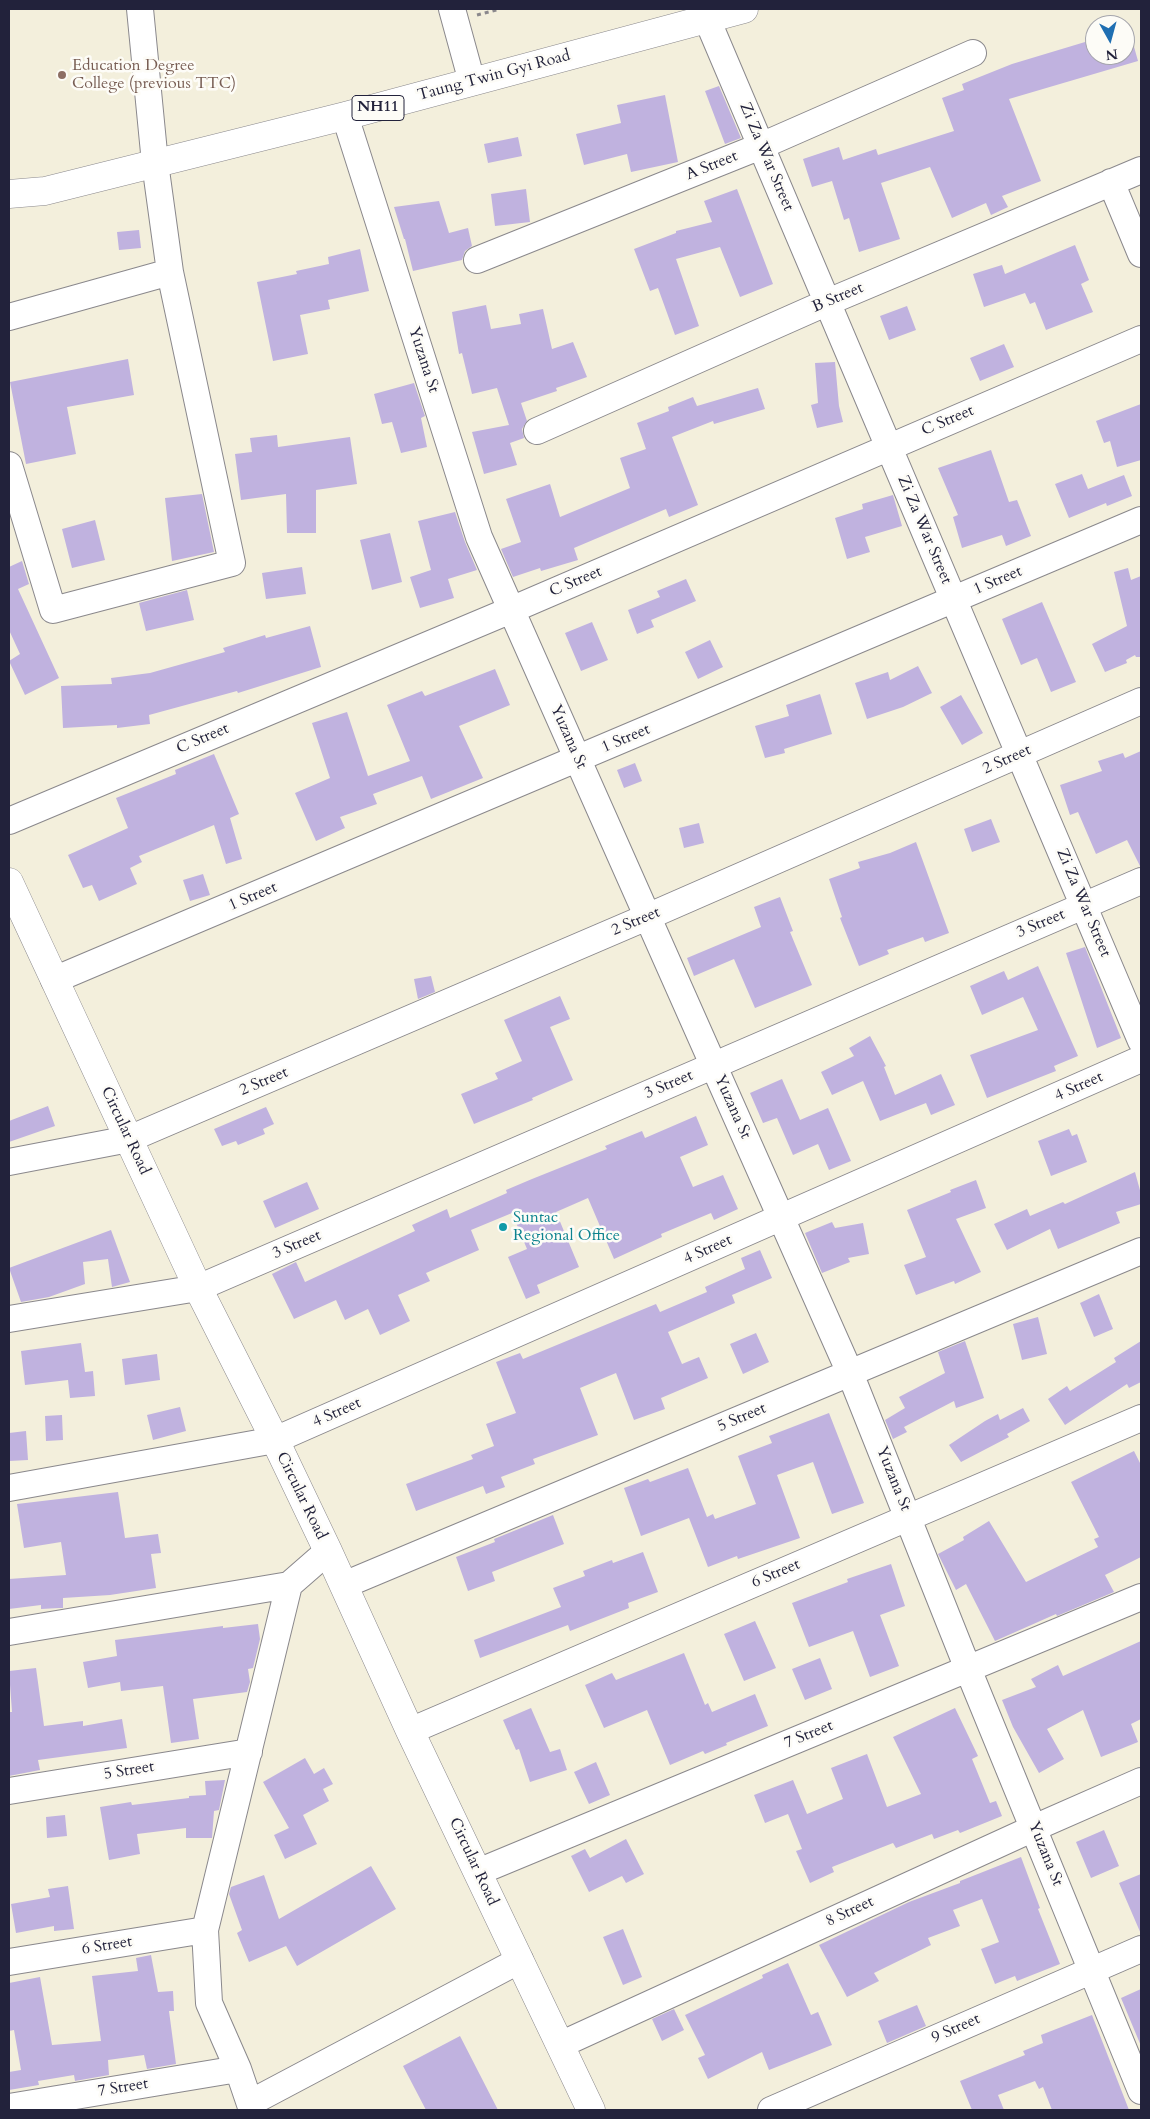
<!DOCTYPE html>
<html>
<head>
<meta charset="utf-8">
<style>
	body { margin:0 }
	#map { position:relative; width:1150px; height:2119px; overflow:hidden; background:#f3efdc; font-family:Cardo,serif }
	canvas { display:block }
	.frame { position:absolute; inset:0; border:10px solid #22223b; pointer-events:none }
	.north { position:absolute; left:1085px; top:15px; width:50px; height:50px; box-sizing:border-box; background:#fdfcf7; border:1px solid #a5a5ac; border-radius:50%; rotate:173deg; font-size:14px; font-weight:700; line-height:20px; text-align:center; color:#22223b }
	.north::after { content:''; display:block; margin:auto; width:18px; height:22px; background:#1f6fb2; clip-path:polygon(50% 0,100% 100%,50% 72%,0 100%) }
</style>
</head>
<body>
<div id="map">
<canvas width="1150" height="2119"></canvas>
<div class="frame"></div>
<div class="north">N</div>
</div>
<script>
const c = document.querySelector('canvas').getContext('2d');
c.lineJoin = 'round';
function fill(path, color) { c.fillStyle = color; c.fill(path, 'evenodd'); }
const toPath = rows => new Path2D(rows.map(r => 'M' + r).join(''));
function stroke(path, color, width, dash) { c.strokeStyle = color; c.lineWidth = width; c.lineCap = dash ? 'butt' : 'round'; c.setLineDash(dash || []); c.stroke(path); }
function label(font, color, halo, rows, align = 'center') {
  c.font = font + ' Cardo,serif'; c.lineWidth = 5; c.setLineDash([]); c.textBaseline = 'middle'; c.strokeStyle = halo; c.fillStyle = color; for (const [text, x, y, turn = 0] of rows) {
    c.save(); c.translate(x, y); c.rotate((+turn || 0) * Math.PI / 180); c.textAlign = isNaN(turn) ? turn : align; if (halo) c.strokeText(text, 0, 0); c.fillText(text, 0, 0); c.restore();
  }
}
const building = toPath([
	[1129,29,1138,61,1009,99,1041,181,1002,196,1008,207,991,215,986,203,952,218,930,167,881,183,900,239,859,252,849,218,844,220,832,181,812,187,803,159,839,147,843,160,876,149,878,155,954,131,942,98,964,90,962,84,1012,64,1095,39,1095,55,1125,55,1125,30],
	[719,86,741,138,725,144,705,91],
	[665,95,678,162,631,172,627,154,584,165,576,134,621,123,617,105],
	[518,137,522,156,488,163,484,144],
	[526,189,530,222,495,226,491,194],
	[737,189,773,284,740,297,720,247,676,259,699,326,675,335,658,288,650,291,634,249,676,233,676,231,712,222,704,201],
	[439,201,449,233,468,228,472,246,465,251,462,260,413,271,405,239,404,239,394,207],
	[139,230,141,248,119,250,117,232],
	[1075,245,1089,280,1081,284,1093,312,1046,330,1035,302,1030,304,1025,293,984,307,973,274,1002,265,1005,274],
	[360,249,369,291,328,300,330,309,300,315,308,354,273,361,257,282,297,274,296,271,329,264,328,257],
	[486,305,491,329,521,324,519,314,543,309,552,349,573,342,587,377,556,388,557,391,521,403,527,421,522,429,524,438,510,443,517,465,484,474,472,432,509,425,497,388,472,394,462,353,459,354,452,312],
	[907,306,916,330,889,340,880,316],
	[1004,344,1014,367,980,381,970,358],
	[128,359,134,395,67,407,76,454,26,464,10,382],
	[835,362,839,406,843,422,817,428,811,405,818,403,815,363],
	[414,383,425,416,421,418,427,447,401,453,392,422,382,424,374,394],
	[758,388,765,409,714,424,713,421,672,437,698,505,669,517,666,509,574,548,578,560,541,571,540,568,513,577,501,549,521,542,506,499,550,484,560,517,630,488,620,458,646,449,637,423,669,411,668,407,693,397,697,406],
	[1141,404,1141,460,1117,467,1110,441,1104,443,1096,421],
	[277,435,278,447,350,437,357,484,316,490,316,533,287,533,286,494,241,500,235,454,252,452,250,438],
	[991,450,1009,502,1017,500,1031,536,1006,546,1002,535,962,548,953,517,958,515,938,468],
	[1082,474,1088,489,1124,475,1132,496,1107,506,1106,503,1069,518,1055,484],
	[202,494,214,552,172,561,165,498],
	[893,495,902,526,865,537,870,552,847,559,835,518,863,509,862,504],
	[455,512,465,542,477,570,448,579,454,598,420,608,410,577,431,570,418,521],
	[95,520,105,560,72,568,62,529],
	[390,533,402,582,372,590,360,540],
	[22,561,29,584,18,589,59,678,25,695,9,661,20,654,9,630,9,567],
	[302,567,306,594,266,599,262,573],
	[1128,568,1131,580,1141,576,1141,657,1136,657,1135,655,1126,660,1127,663,1105,672,1092,644,1127,626,1114,572],
	[686,579,696,601,651,620,654,627,637,634,628,610,660,597,657,591],
	[187,590,194,620,146,631,139,603],
	[1042,602,1076,682,1051,692,1037,658,1021,665,1002,619],
	[592,622,608,660,581,671,565,633],
	[310,626,321,667,238,693,237,691,149,715,150,724,117,728,117,725,63,728,61,686,112,684,111,678,150,673,225,652,223,648,265,635,266,638],
	[710,640,723,667,698,679,685,652],
	[918,666,932,693,903,707,867,719,855,683,888,672,890,680],
	[495,669,510,705,459,726,483,778,431,799,422,776,373,794,377,804,340,817,345,828,316,841,295,793,330,778,312,723,347,712,368,776,410,761,387,705,422,691,425,696],
	[820,694,832,734,784,749,785,753,765,758,755,726,789,716,786,705],
	[961,695,983,733,962,745,940,707],
	[1141,751,1141,866,1140,866,1127,840,1096,854,1078,812,1070,815,1060,785,1102,771,1098,761,1123,753,1125,758],
	[214,754,239,814,230,818,242,859,226,864,214,825,139,856,142,862,130,868,137,884,99,901,92,885,83,888,68,855,128,828,116,798,176,774,175,770],
	[635,763,642,781,624,788,617,770],
	[991,819,1000,842,972,852,964,829],
	[699,823,704,843,684,848,679,828],
	[916,842,949,933,925,942,923,937,887,950,889,954,859,966,840,918,842,917,829,879,860,868,858,862,890,853],
	[203,874,210,895,190,901,183,880],
	[780,897,793,931,790,932,812,985,755,1008,734,959,694,976,687,958,761,927,754,907],
	[1085,947,1121,1038,1097,1048,1066,953],
	[1038,966,1078,1056,1054,1066,1056,1071,987,1098,970,1055,1038,1030,1023,997,982,1015,970,986,1004,971,1008,980],
	[431,976,435,992,418,999,414,979],
	[560,996,570,1019,550,1027,573,1080,532,1098,533,1100,474,1124,461,1094,498,1079,495,1073,522,1061,504,1020],
	[870,1036,886,1066,884,1067,895,1095,941,1074,955,1105,931,1115,926,1103,880,1121,863,1081,832,1095,821,1072,854,1056,849,1048],
	[782,1079,800,1120,828,1108,851,1161,829,1170,818,1144,793,1155,777,1118,763,1123,750,1093],
	[48,1106,55,1126,9,1142,9,1121],
	[266,1107,274,1124,263,1129,265,1134,238,1145,236,1141,222,1146,214,1129],
	[696,1116,708,1145,680,1157,693,1187,723,1175,738,1209,714,1220,711,1213,661,1234,662,1237,614,1259,588,1198,556,1212,579,1267,537,1285,540,1293,526,1299,508,1257,527,1249,512,1213,471,1230,479,1250,426,1273,430,1281,398,1295,410,1321,380,1335,368,1309,345,1320,336,1300,294,1319,272,1274,296,1262,305,1282,415,1231,412,1225,447,1209,450,1218,507,1193,506,1190,532,1179,607,1149,605,1146,642,1131,645,1138],
	[1069,1129,1072,1136,1077,1134,1087,1162,1051,1176,1038,1141],
	[1135,1172,1141,1194,1141,1204,1116,1212,1120,1223,1058,1249,1050,1229,1007,1250,994,1224,1027,1209,1030,1216,1063,1202,1065,1204],
	[976,1180,986,1208,956,1219,981,1272,955,1284,954,1281,916,1295,904,1265,926,1257,907,1210,951,1192,950,1190],
	[307,1182,319,1209,275,1228,263,1201],
	[832,1222,835,1228,863,1223,869,1254,848,1258,850,1262,822,1273,805,1233],
	[111,1230,130,1282,112,1287,108,1259,83,1262,85,1284,49,1297,21,1302,9,1268],
	[760,1250,772,1278,732,1295,735,1303,668,1332,682,1364,699,1357,708,1378,661,1398,665,1409,634,1420,616,1373,580,1388,598,1435,533,1459,535,1464,501,1477,505,1487,486,1494,483,1486,416,1511,406,1484,473,1459,471,1455,494,1446,486,1424,516,1413,496,1362,520,1353,523,1359,656,1304,660,1312,707,1292,705,1287,745,1269,741,1258],
	[1099,1294,1113,1329,1094,1337,1080,1303],
	[1038,1317,1047,1354,1022,1360,1013,1324],
	[756,1333,769,1362,743,1374,730,1344],
	[965,1341,984,1398,956,1408,954,1401,904,1427,907,1432,893,1439,885,1420,905,1408,899,1397,945,1373,938,1352],
	[1141,1341,1141,1382,1129,1388,1127,1384,1065,1425,1048,1399,1067,1386,1070,1391,1116,1362,1114,1358],
	[81,1343,85,1372,93,1371,95,1396,70,1398,68,1380,25,1385,21,1351],
	[157,1354,160,1380,125,1385,122,1359],
	[180,1407,186,1431,153,1440,147,1415],
	[1023,1408,1030,1421,1007,1434,1009,1437,961,1462,949,1445,985,1421,998,1414,1000,1420],
	[829,1413,864,1503,832,1514,813,1462,777,1475,800,1538,738,1559,737,1556,708,1567,689,1518,641,1536,624,1488,648,1479,650,1482,688,1468,707,1517,713,1514,715,1519,756,1504,738,1456,772,1443,769,1436],
	[62,1415,63,1440,46,1441,45,1416],
	[26,1431,28,1460,9,1461,9,1433],
	[1134,1451,1141,1465,1141,1557,1105,1575,1114,1592,1057,1616,1056,1614,995,1641,966,1584,956,1590,938,1554,964,1540,963,1537,989,1521,1026,1582,1098,1547,1094,1539,1099,1537,1071,1482],
	[118,1492,125,1538,158,1534,161,1553,151,1554,156,1588,110,1595,63,1598,63,1608,59,1608,41,1609,41,1605,9,1609,9,1579,66,1575,61,1542,24,1548,17,1504],
	[553,1515,564,1544,492,1572,495,1581,468,1591,456,1557,495,1542,494,1539],
	[643,1552,658,1592,628,1603,629,1608,570,1631,568,1625,480,1658,474,1640,561,1607,553,1588,585,1576,583,1571,612,1560,613,1563],
	[891,1564,905,1606,880,1615,899,1666,870,1677,853,1631,809,1647,792,1603,848,1582,847,1579],
	[755,1621,776,1668,744,1681,724,1634],
	[258,1624,260,1639,253,1668,248,1669,250,1682,247,1692,193,1699,199,1739,171,1743,163,1686,121,1691,120,1682,88,1688,83,1662,117,1656,115,1640,223,1626,223,1628],
	[1141,1641,1141,1719,1131,1724,1138,1742,1101,1757,1083,1710,1047,1729,1064,1759,1039,1773,1013,1727,1002,1700,1036,1687,1031,1679,1058,1665,1063,1676],
	[684,1653,705,1705,708,1703,712,1712,755,1694,768,1726,726,1743,727,1745,705,1754,703,1751,670,1765,647,1710,604,1728,585,1685,612,1673,616,1680],
	[820,1658,832,1689,805,1700,792,1669],
	[36,1668,44,1726,83,1721,83,1726,122,1719,127,1748,38,1760,40,1770,9,1776,9,1712,12,1712,9,1671],
	[531,1708,550,1752,560,1749,567,1770,530,1782,519,1749,516,1750,503,1720],
	[955,1708,978,1756,972,1759,990,1803,996,1801,1002,1816,960,1833,958,1830,934,1839,932,1834,896,1848,893,1843,832,1867,834,1872,810,1883,796,1851,802,1849,788,1814,765,1823,754,1795,793,1780,807,1814,843,1799,831,1768,867,1754,887,1807,921,1794,893,1737],
	[305,1758,314,1774,324,1768,333,1784,323,1789,329,1801,303,1815,317,1844,285,1859,274,1835,289,1828,263,1782],
	[596,1762,610,1795,589,1804,574,1772],
	[225,1780,219,1810,214,1811,212,1838,186,1838,186,1828,137,1834,140,1854,109,1860,100,1807,131,1802,132,1805,189,1798,189,1796,206,1795,205,1781],
	[65,1815,67,1836,47,1838,46,1817],
	[1104,1830,1119,1866,1091,1878,1076,1842],
	[626,1839,644,1874,626,1883,622,1876,589,1892,571,1856,585,1849,590,1858],
	[1021,1857,1040,1908,1038,1909,1060,1964,1017,1981,1015,1976,995,1984,981,1949,999,1942,982,1899,953,1910,960,1926,928,1938,931,1945,874,1973,879,1981,847,1997,819,1945,909,1902,960,1883,960,1881],
	[371,1866,396,1909,297,1966,286,1946,249,1962,237,1933,242,1930,229,1894,231,1887,264,1875,279,1919],
	[1141,1874,1141,1934,1119,1883],
	[68,1886,74,1929,54,1931,54,1926,16,1933,11,1904,50,1897,48,1889],
	[623,1929,642,1977,623,1985,603,1937],
	[151,1955,158,1992,173,1991,174,2011,169,2011,176,2064,147,2069,144,2055,108,2060,109,2075,75,2081,74,2075,38,2081,39,2085,9,2090,9,2072,21,2070,14,2030,9,2031,9,1983,40,1977,52,2045,101,2041,92,1976,138,1971,136,1958],
	[788,1963,811,2015,818,2012,832,2045,769,2070,762,2052,708,2079,698,2058,705,2055,685,2015,763,1978,762,1975],
	[1141,1989,1141,2046,1121,1998],
	[917,2005,926,2026,887,2043,878,2021],
	[674,2009,684,2030,662,2041,652,2019],
	[1092,2015,1129,2110,1052,2110,1043,2087,1039,2089,1035,2081,998,2095,1004,2110,972,2110,960,2081,1025,2055,1023,2051,1043,2043,1041,2035],
	[460,2036,498,2110,426,2110,403,2066]
]);
const path = toPath([
	[477,15,500,9]
]);
const minor = toPath([
	[452,9,472,82],
	[707,19,1141,1041],
	[345,116,479,537,850,1373,968,1669,1141,2091],
	[1111,182,1141,254],
	[477,260,761,146,973,53],
	[9,317,170,272],
	[537,431,828,302,1141,170],
	[9,465,53,610,232,563,170,272,155,163,140,9],
	[9,821,511,610,1141,339],
	[54,980,1141,520],
	[9,1162,129,1139,647,917,1141,701],
	[9,1319,198,1288,1141,881],
	[9,1488,275,1440,1141,1059],
	[344,1585,1141,1251],
	[9,1632,289,1585,328,1551],
	[410,1731,1141,1418],
	[9,1791,249,1752],
	[478,1872,1141,1597],
	[9,1962,205,1930],
	[560,2045,1034,1828,1141,1781],
	[250,2103,520,1960],
	[9,2107,238,2069],
	[252,2110,238,2069,209,2003,205,1930,289,1585],
	[771,2110,1141,1949]
]);
const major = toPath([
	[9,882,198,1288,275,1440,328,1551,410,1731,591,2110]
]);
const highway = toPath([
	[9,194,45,191,345,116,744,9]
]);
const markers = [
	[62,75,5,"#8d6e63"],
	[503,1227,5,"#0f9aa8"]
];
const shields = [
	[378,108,52]
];
const shieldNames = [
	["NH11",378,108]
];
const educationNames = [
	["Education Degree",72,66],
	["College (previous TTC)",72,84]
];
const streetNames = [
	["Taung Twin Gyi Road",494,76,-15],
	["Zi Za War Street",766,157,67],
	["A Street",712,166,-22],
	["B Street",838,298,-23],
	["Yuzana St",423,360,72],
	["C Street",948,421,-23],
	["Zi Za War Street",924,530,67],
	["1 Street",998,581,-23],
	["C Street",576,582,-23],
	["Yuzana St",568,737,66],
	["C Street",203,739,-23],
	["1 Street",626,739,-23],
	["2 Street",1007,760,-24],
	["1 Street",253,897,-23],
	["Zi Za War Street",1083,903,67],
	["2 Street",636,922,-23],
	["3 Street",1041,924,-23],
	["2 Street",264,1082,-23],
	["3 Street",669,1085,-23],
	["4 Street",1079,1087,-24],
	["Yuzana St",732,1107,66],
	["Circular Road",125,1131,65],
	["3 Street",297,1245,-23],
	["4 Street",708,1250,-24],
	["4 Street",337,1413,-24],
	["5 Street",742,1418,-23],
	["Yuzana St",893,1479,68],
	["Circular Road",301,1496,64],
	["6 Street",776,1574,-23],
	["7 Street",809,1735,-22],
	["5 Street",129,1771,-9],
	["Yuzana St",1045,1854,68],
	["Circular Road",473,1862,65],
	["8 Street",850,1912,-25],
	["6 Street",107,1946,-9],
	["9 Street",956,2029,-24],
	["7 Street",123,2088,-9]
];
const cultureNames = [
	["Suntac",513,1218],
	["Regional Office",513,1236]
];
fill(building, '#c0b2df');
stroke(minor, '#8a888c', 28);
stroke(major, '#8a888c', 29);
stroke(highway, '#8a888c', 29);
stroke(path, '#8a888c', 3, [4, 4]);
stroke(minor, '#fff', 26);
stroke(major, '#fff', 28);
stroke(highway, '#fff', 28);
for (const [x, y, r, color] of markers) { const dot = new Path2D(); dot.arc(x, y, r, 0, 2 * Math.PI); c.fillStyle = color; c.fill(dot); stroke(dot, '#fdfcf7', 2); }
for (const [x, y, w] of shields) { const box = new Path2D(); box.roundRect(x - w / 2, y - 12.5, w, 25, 4); c.fillStyle = '#fdfcf7'; c.fill(box); stroke(box, '#22223b', 1); }
label('bold 15px', '#22223b', null, shieldNames);
label('16px', '#785e54', '#fdfcf7', educationNames, 'left');
label('16px', '#22223b', '#fdfcf7', streetNames);
label('16px', '#0d838f', '#fdfcf7', cultureNames, 'left');
</script>
</body>
</html>
